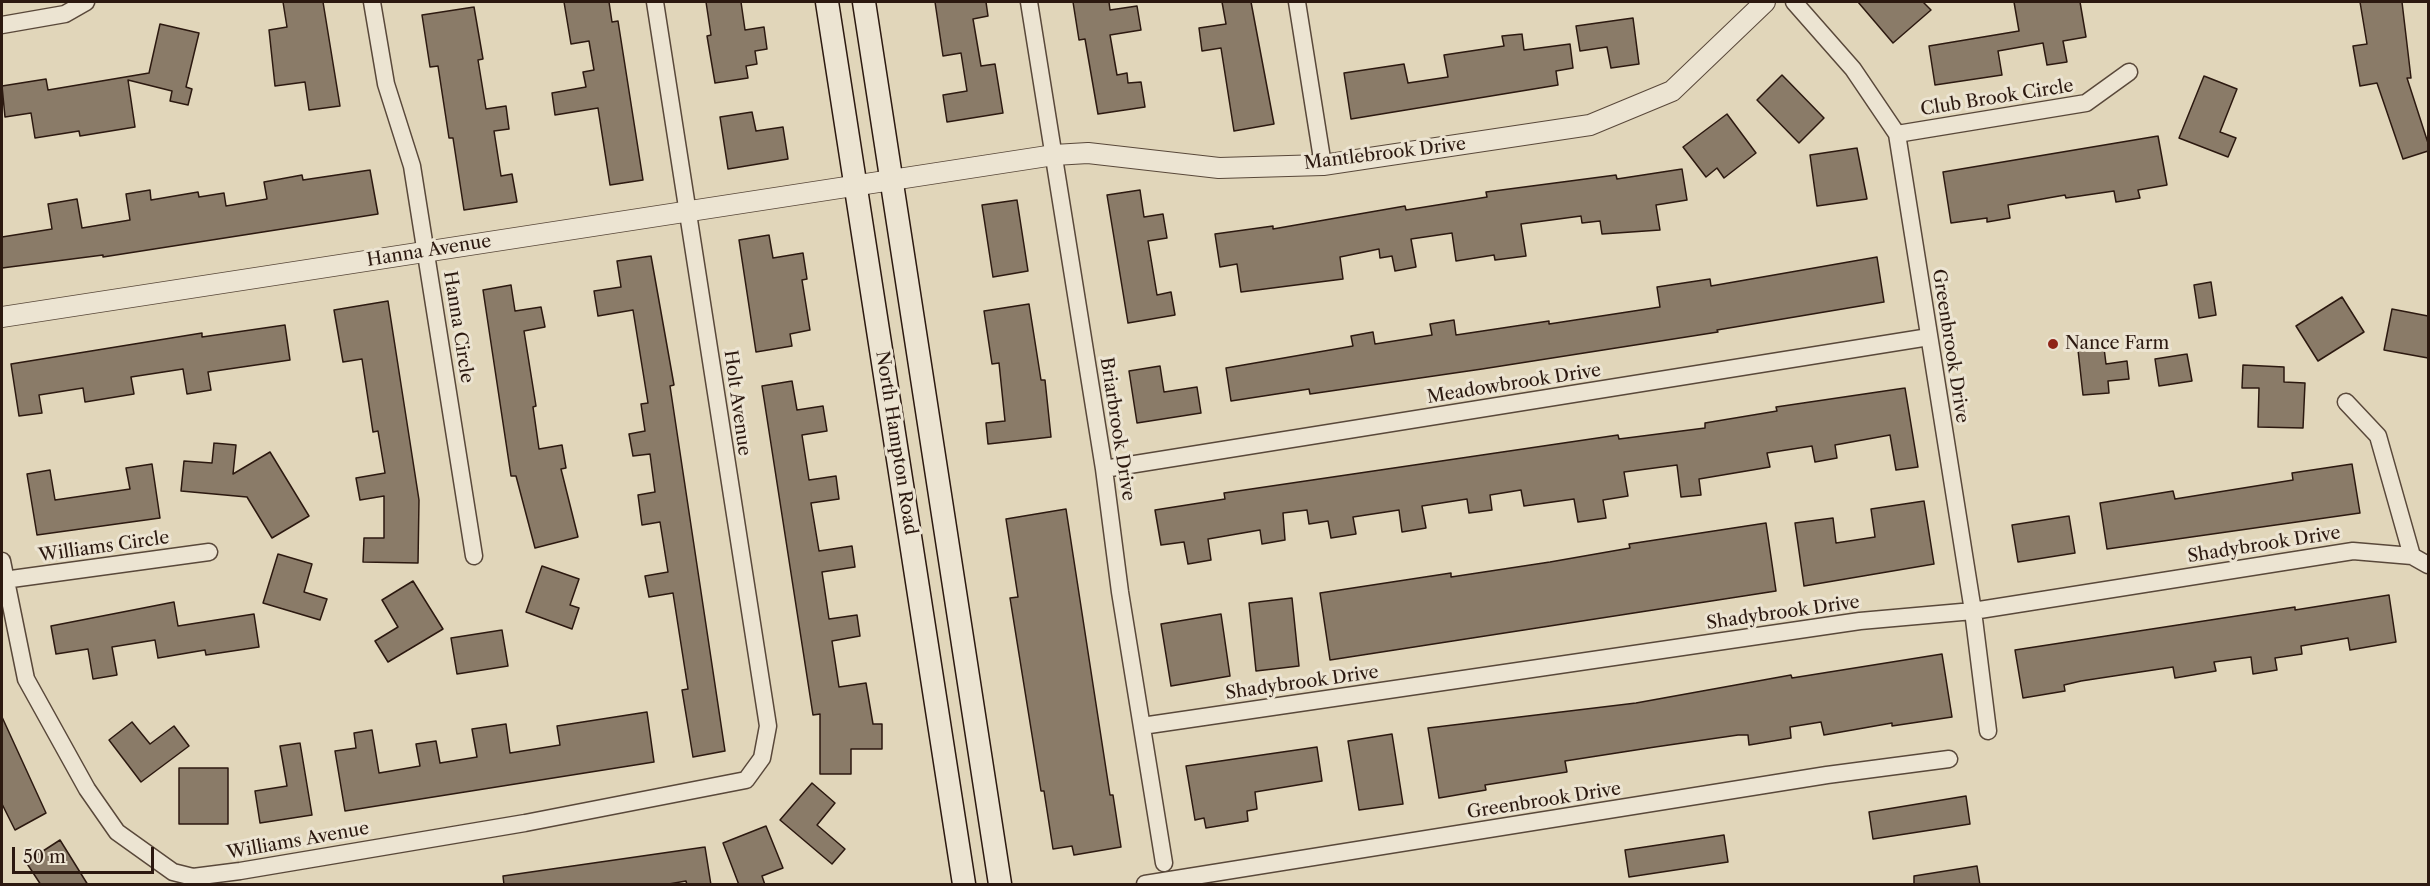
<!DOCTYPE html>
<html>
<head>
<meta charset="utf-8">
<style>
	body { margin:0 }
	#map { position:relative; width:2430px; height:886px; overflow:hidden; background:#e1d6ba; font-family:"Libre Caslon Text",serif }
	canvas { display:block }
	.frame { position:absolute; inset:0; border:3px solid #2c1910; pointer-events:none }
	.scale { position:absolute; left:12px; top:847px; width:142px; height:27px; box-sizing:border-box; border:3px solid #2c1910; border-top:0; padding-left:8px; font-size:18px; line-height:21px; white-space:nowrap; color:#2c1910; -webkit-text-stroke:4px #ece4d2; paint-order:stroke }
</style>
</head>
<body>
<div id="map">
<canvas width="2430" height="886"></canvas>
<div class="frame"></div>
<div class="scale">50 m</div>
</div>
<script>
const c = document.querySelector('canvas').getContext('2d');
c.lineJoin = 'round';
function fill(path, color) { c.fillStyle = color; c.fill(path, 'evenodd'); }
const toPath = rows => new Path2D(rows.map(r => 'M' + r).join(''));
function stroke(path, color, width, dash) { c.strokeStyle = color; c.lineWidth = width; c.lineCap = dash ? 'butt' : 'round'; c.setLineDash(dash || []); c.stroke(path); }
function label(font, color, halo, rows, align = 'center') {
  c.font = font + ' "Libre Caslon Text",serif'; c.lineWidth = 6; c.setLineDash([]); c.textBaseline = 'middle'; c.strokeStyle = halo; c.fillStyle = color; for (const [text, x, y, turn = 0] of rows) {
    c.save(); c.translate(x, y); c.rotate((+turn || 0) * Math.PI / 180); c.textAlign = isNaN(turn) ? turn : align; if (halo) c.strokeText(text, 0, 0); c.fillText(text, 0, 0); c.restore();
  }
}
const building = toPath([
	[283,2,323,2,340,106,309,110,305,82,275,86,269,30,287,27,283,2],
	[564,2,609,2,612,22,618,21,643,180,610,185,598,108,555,115,552,93,586,87,583,72,594,70,589,41,571,44,564,2],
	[706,2,741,2,745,30,764,27,767,49,755,51,757,64,746,66,748,78,715,83,707,36,711,35,706,2],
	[935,2,986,2,988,16,973,19,981,66,995,64,1003,113,947,122,943,95,967,91,961,53,943,56,935,2],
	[1073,2,1109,2,1110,10,1137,6,1141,30,1110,35,1117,75,1127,73,1128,83,1141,82,1145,107,1098,114,1085,39,1079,40,1073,2],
	[1222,2,1251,2,1274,124,1234,131,1221,48,1202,51,1199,28,1226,24,1222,2],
	[1858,2,1923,2,1931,10,1893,43,1858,2],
	[2014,2,2080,2,2086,37,2063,41,2067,62,2047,65,2043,43,1998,51,2002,75,1935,85,1929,46,2019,31,2014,2],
	[2360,2,2402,2,2411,78,2407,78,2428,143,2428,151,2403,159,2377,83,2360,86,2353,46,2367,44,2360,2],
	[474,7,483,59,478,60,486,109,506,106,509,129,494,131,501,176,512,174,517,202,464,210,453,138,449,138,438,66,430,67,422,15,474,7],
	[1633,18,1639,64,1611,68,1607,47,1580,51,1576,26,1633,18],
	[160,24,199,33,186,87,192,89,188,105,170,101,172,91,128,80,135,127,80,136,79,131,35,138,31,113,5,117,2,86,46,79,48,90,149,73,160,24],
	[1522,34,1524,50,1570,44,1573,68,1556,71,1558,85,1351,119,1344,73,1404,64,1408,83,1448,77,1444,55,1504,46,1502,36,1522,34],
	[1782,75,1824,118,1799,143,1757,100,1782,75],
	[2204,76,2237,89,2220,132,2236,138,2228,157,2179,138,2204,76],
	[752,112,756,131,783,127,788,159,728,169,720,117,752,112],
	[1727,114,1756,153,1724,178,1717,168,1706,177,1683,147,1727,114],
	[2158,136,2167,185,2138,190,2140,198,2116,202,2114,191,2066,198,2065,195,2008,205,2010,218,1987,222,1987,218,1951,223,1943,172,2158,136],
	[1857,148,1867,199,1817,206,1810,155,1857,148],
	[1682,169,1687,200,1656,205,1660,230,1602,234,1600,221,1582,223,1581,216,1521,224,1526,256,1495,260,1494,255,1456,261,1452,233,1411,239,1416,267,1395,271,1392,256,1380,258,1379,249,1340,257,1343,279,1241,292,1237,264,1220,267,1215,234,1273,226,1273,229,1405,206,1406,210,1487,197,1486,192,1616,175,1617,179,1682,169],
	[370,170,378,214,103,257,103,255,2,268,2,237,52,229,48,204,77,199,82,228,130,220,126,194,150,190,151,200,198,192,199,197,224,193,226,206,267,199,264,182,302,175,303,180,370,170],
	[1140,190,1144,217,1163,214,1167,238,1148,241,1157,295,1171,292,1175,315,1128,323,1107,195,1140,190],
	[1017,200,1028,271,993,277,982,205,1017,200],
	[769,235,773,258,803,253,807,279,802,280,810,330,790,334,792,346,756,352,739,240,769,235],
	[651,256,674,385,670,386,725,751,693,757,682,690,688,689,673,593,649,597,645,576,668,572,660,522,642,525,638,495,655,492,650,454,633,456,629,434,645,431,641,404,648,403,633,310,598,316,594,291,621,287,617,261,651,256],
	[1877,257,1884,302,1717,330,1718,332,1482,369,1310,394,1309,389,1231,401,1226,368,1353,346,1351,336,1373,332,1375,344,1432,335,1430,324,1454,320,1456,335,1549,321,1549,324,1660,307,1657,287,1710,279,1711,286,1877,257],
	[2211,282,2216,315,2199,318,2194,285,2211,282],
	[511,285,515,311,541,307,545,327,524,331,536,406,533,407,539,449,562,445,566,468,561,469,578,537,535,548,516,476,511,476,483,290,511,285],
	[2342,297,2364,332,2318,361,2296,326,2342,297],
	[388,301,419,500,418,563,363,562,364,538,384,538,384,496,360,500,356,478,385,473,378,431,373,432,362,359,343,362,334,310,388,301],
	[1029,304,1041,380,1045,380,1051,437,988,444,986,423,1005,421,999,363,992,364,984,311,1029,304],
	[2392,309,2428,316,2428,358,2384,350,2392,309],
	[285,325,290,360,208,372,211,390,187,394,183,369,131,377,134,394,85,402,83,388,39,395,42,413,19,416,11,364,202,333,202,337,285,325],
	[2104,348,2106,364,2127,361,2129,379,2108,381,2109,393,2083,395,2078,350,2104,348],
	[2187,354,2192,381,2159,386,2155,359,2187,354],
	[2243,365,2284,367,2284,382,2305,383,2303,428,2258,427,2259,388,2242,388,2243,365],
	[1160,366,1164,392,1197,387,1201,413,1137,423,1129,371,1160,366],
	[792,381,797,410,823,406,827,431,802,435,809,480,836,476,839,499,811,503,819,551,852,546,855,567,822,572,829,619,857,615,860,636,832,641,839,687,866,683,873,724,882,724,882,749,851,749,851,774,820,774,820,714,813,715,762,386,792,381],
	[1905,388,1918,467,1896,470,1890,435,1835,445,1837,458,1815,462,1812,446,1767,453,1770,467,1699,479,1701,495,1681,497,1677,465,1624,472,1628,496,1603,500,1606,518,1578,522,1574,499,1524,506,1521,490,1490,495,1492,510,1469,513,1467,499,1422,506,1426,528,1402,532,1399,510,1353,517,1356,534,1331,538,1328,521,1309,524,1307,510,1283,513,1285,540,1262,544,1260,530,1208,539,1211,560,1188,564,1184,542,1161,545,1155,510,1225,499,1224,493,1618,435,1619,439,1705,428,1705,423,1777,411,1776,407,1905,388],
	[214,443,236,445,233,474,270,452,309,516,272,538,247,497,181,491,184,461,212,463,214,443],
	[152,464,160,518,37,535,27,474,50,470,55,500,130,489,126,468,152,464],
	[2352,464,2360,513,2107,549,2100,503,2173,491,2175,499,2293,480,2292,473,2352,464],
	[1924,501,1934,564,1804,586,1795,523,1833,518,1836,543,1875,537,1871,509,1924,501],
	[1066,509,1110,795,1113,795,1121,847,1074,855,1072,846,1053,849,1044,791,1041,791,1010,598,1018,597,1006,519,1066,509],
	[2069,516,2075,553,2018,562,2012,525,2069,516],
	[1766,523,1776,591,1330,660,1320,593,1451,573,1451,577,1550,562,1630,548,1629,544,1766,523],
	[278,554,312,564,304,592,327,599,320,620,263,603,278,554],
	[542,566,579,579,570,605,579,608,572,629,526,612,542,566],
	[413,581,443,629,388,662,375,641,398,627,382,600,413,581],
	[2389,595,2396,642,2350,650,2348,638,2301,646,2302,654,2275,658,2277,670,2253,674,2251,657,2214,662,2216,671,2175,678,2173,667,2081,681,2064,685,2065,691,2023,698,2015,650,2295,607,2295,610,2389,595],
	[1292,598,1299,666,1256,671,1249,603,1292,598],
	[174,602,178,626,254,614,259,647,206,655,205,650,158,658,155,640,112,647,117,675,93,679,88,649,56,654,51,626,174,602],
	[1221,614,1230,676,1171,686,1161,624,1221,614],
	[502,630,508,666,457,674,451,638,502,630],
	[1942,654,1952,717,1892,726,1892,723,1824,735,1821,722,1790,727,1791,738,1749,745,1748,735,1738,735,1655,747,1565,761,1567,772,1485,785,1486,790,1439,798,1428,728,1636,703,1791,675,1792,678,1942,654],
	[647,712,654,762,345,811,335,751,356,748,354,733,372,730,379,773,420,766,416,744,436,741,440,763,477,757,472,729,506,724,510,753,560,745,557,726,647,712],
	[2,717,46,813,15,830,2,804,2,717],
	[132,722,150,744,174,726,189,746,141,782,109,740,132,722],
	[1392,734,1403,804,1359,810,1348,741,1392,734],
	[300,743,312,815,260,823,255,791,287,786,280,746,300,743],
	[1317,747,1322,781,1255,792,1257,809,1247,811,1248,821,1206,828,1204,818,1195,820,1186,766,1317,747],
	[179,768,228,768,228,824,179,824,179,768],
	[812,783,835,803,817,825,845,849,832,864,780,820,812,783],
	[1966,796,1970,824,1873,839,1869,812,1966,796],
	[766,826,783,868,762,876,765,885,739,885,723,843,766,826],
	[1724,835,1728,862,1629,877,1625,850,1724,835],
	[60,840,88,885,41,885,26,862,60,840],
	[705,847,711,885,687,885,686,881,663,885,504,885,503,876,705,847],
	[1977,866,1980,885,1914,885,1914,876,1977,866]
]);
const minor = toPath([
	[372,2,386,84,412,166,474,556],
	[1029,2,1104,469,1120,592,1164,863],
	[1297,2,1323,165],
	[1794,2,1853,69,1897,134,1973,611,1988,731],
	[2,25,65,14,86,2],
	[1897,134,2086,103,2129,72],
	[2346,402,2378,436,2412,556],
	[1104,469,1929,337],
	[2,561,26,679,87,789,117,832,173,872,193,877,240,871,525,823,746,780,762,758,768,726,655,2],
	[4,580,209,552],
	[1142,726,1860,621,1973,611,2353,551,2412,556,2428,565],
	[1145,884,1827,775,1949,759]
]);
const tertiary = toPath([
	[2,317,1054,155,1088,153,1219,168,1323,165,1590,125,1672,91,1765,2]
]);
const secondary = toPath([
	[827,2,964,884],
	[864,2,1000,884]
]);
const markers = [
	[2053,344,6,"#8f2418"]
];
const streetNames = [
	["Club Brook Circle",1997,98,-9],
	["Mantlebrook Drive",1385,154,-7],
	["Hanna Avenue",429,251,-9],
	["Hanna Circle",458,327,81],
	["Greenbrook Drive",1950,346,81],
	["Meadowbrook Drive",1514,384,-9],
	["Holt Avenue",737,403,82],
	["Briarbrook Drive",1117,429,81],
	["North Hampton Road",896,443,81],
	["Shadybrook Drive",2264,545,-9],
	["Williams Circle",104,547,-8],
	["Shadybrook Drive",1783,613,-8],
	["Shadybrook Drive",1302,683,-8],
	["Greenbrook Drive",1544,801,-9],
	["Williams Avenue",298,841,-10]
];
const poiNames = [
	["Nance Farm",2065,344]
];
fill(building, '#8a7b68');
stroke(building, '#2c1910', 1.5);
stroke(minor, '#59483a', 19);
stroke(tertiary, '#59483a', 22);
stroke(secondary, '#2c1910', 25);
stroke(minor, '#ece4d2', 16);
stroke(tertiary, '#ece4d2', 20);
stroke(secondary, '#ece4d2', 22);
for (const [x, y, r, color] of markers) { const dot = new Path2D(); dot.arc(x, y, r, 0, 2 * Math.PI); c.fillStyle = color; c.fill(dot); stroke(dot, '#ece4d2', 2); }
label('18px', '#2c1910', '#ece4d2', streetNames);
label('18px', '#2c1910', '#ece4d2', poiNames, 'left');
</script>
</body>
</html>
